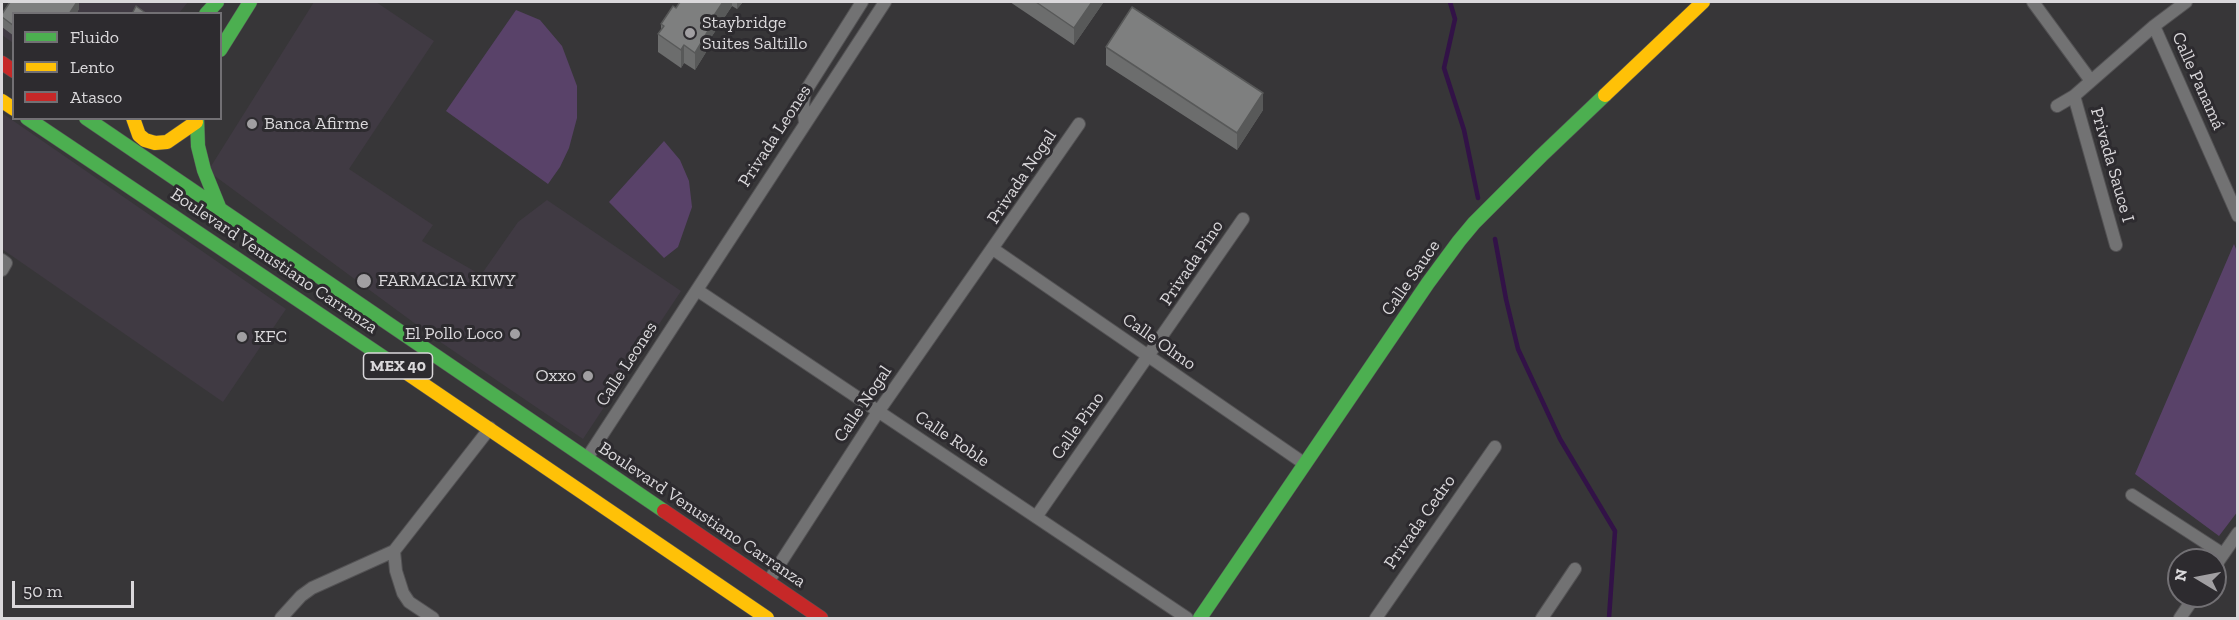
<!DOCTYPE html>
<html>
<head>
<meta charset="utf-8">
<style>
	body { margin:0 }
	#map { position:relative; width:2239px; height:620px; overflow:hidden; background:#373638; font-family:"Zilla Slab",serif }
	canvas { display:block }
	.frame { position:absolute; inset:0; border:3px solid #dad8db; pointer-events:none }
	.legend { position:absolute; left:12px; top:12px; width:210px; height:108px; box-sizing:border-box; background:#2d2b2f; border:2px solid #727074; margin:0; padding:8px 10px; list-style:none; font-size:18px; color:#dad8db }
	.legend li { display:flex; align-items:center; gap:12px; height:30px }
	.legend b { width:30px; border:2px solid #727074 }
	.north { position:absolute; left:2167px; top:548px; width:60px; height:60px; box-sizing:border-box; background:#2d2b2f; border:2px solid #727074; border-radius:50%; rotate:280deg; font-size:16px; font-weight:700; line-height:24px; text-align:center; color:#dad8db }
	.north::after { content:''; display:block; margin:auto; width:21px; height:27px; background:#a19fa2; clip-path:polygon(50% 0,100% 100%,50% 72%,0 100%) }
	.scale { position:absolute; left:12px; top:581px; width:122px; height:27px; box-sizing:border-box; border:3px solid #dad8db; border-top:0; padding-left:8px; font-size:18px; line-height:21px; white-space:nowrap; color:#dad8db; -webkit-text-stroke:4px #2d2b2f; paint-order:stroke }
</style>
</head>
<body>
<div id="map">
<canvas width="2239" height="620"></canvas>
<div class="frame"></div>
<ul class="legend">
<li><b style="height:8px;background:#4caf50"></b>Fluido</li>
<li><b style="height:8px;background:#ffc107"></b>Lento</li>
<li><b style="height:8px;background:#c62828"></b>Atasco</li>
</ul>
<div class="north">N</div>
<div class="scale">50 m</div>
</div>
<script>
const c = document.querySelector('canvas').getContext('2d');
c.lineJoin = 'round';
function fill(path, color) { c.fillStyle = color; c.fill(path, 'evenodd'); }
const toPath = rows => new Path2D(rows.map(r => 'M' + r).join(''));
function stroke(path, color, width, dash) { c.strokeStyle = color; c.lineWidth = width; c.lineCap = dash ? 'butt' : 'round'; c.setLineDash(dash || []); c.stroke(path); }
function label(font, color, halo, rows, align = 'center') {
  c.font = font + ' "Zilla Slab",serif'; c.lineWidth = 6; c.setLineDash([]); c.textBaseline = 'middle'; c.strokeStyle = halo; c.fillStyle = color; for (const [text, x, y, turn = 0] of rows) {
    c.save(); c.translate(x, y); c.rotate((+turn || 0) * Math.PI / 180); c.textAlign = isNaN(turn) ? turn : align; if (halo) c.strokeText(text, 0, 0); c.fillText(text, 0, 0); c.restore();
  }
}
const built = toPath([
	[9,2,188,2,179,13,14,14,13,43,2,35,2,13],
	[314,2,376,2,434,41,349,169,433,225,422,241,481,275,518,222,547,200,681,291,583,439,436,339,208,171],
	[2,113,286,309,223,402,2,249]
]);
const green = toPath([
	[516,10,540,20,562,46,577,86,577,118,569,148,560,167,548,184,446,111],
	[664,141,680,160,689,181,692,207,678,247,664,258,609,202],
	[2234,244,2238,254,2238,511,2219,536,2135,474]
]);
const stream = toPath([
	[1450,2,1455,19,1444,68,1464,130,1478,198],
	[1495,239,1506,299,1518,349,1560,439,1615,531,1609,618]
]);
const street = toPath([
	[2033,2,2091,81],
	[2154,26,2238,216],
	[2074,96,2116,245],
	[2057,106,2074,96,2154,26,2186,2],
	[805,123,803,104,805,92,862,2],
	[993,249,1305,464],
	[2,260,6,263,2,270],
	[697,290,1187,618],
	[587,458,885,2],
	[2132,495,2223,554],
	[1036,517,1243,219],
	[394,551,396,571,403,593,409,602,433,618],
	[2215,566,2238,533],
	[768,582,878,412,1079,124],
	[281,618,301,596,312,588,394,551,490,428],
	[1376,618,1495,447],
	[1542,618,1575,569],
	[2180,618,2195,596]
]);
const fast = toPath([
	[206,14,217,2],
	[220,50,250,2],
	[27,118,395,365],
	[86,118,664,511],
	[197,118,198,146,204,170,219,207],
	[1200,618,1428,283,1459,241,1474,223,1541,156,1605,95]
]);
const slow = toPath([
	[1605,95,1703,2],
	[2,101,14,109],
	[133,118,139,135,145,140,155,143,167,142,196,122],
	[395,365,767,618]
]);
const jam = toPath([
	[2,63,14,71],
	[664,511,821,618]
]);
const wall = toPath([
	[79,2,79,9,76,14,14,14,14,36,2,27,2,14],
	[680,2,743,2,737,9,732,6,708,42,708,49,695,70,684,63,681,68,658,52,658,34,661,30,661,24,676,8],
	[1010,2,1103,2,1103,3,1074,45],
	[1106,47,1263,110,1237,150,1106,65]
]);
const shadedWall = toPath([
	[77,2,79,2,79,9,76,14,69,14],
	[723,2,732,2,732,6,708,42,708,49,695,70,695,53,705,29],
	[737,2,743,2,737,9],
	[1092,2,1103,2,1103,3,1074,45,1074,28],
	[684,45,684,63,681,68,681,50],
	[1263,93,1263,110,1237,150,1237,133]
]);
const building = toPath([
	[10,2,77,2,69,14,14,14,14,26,2,17,2,14,10,2],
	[680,2,723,2,705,29,708,31,695,53,684,45,681,50,658,34,664,26,661,24,673,6,676,8,680,2],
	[1036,2,1092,2,1074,28,1036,2],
	[136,6,147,14,132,14,136,6],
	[1132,7,1263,93,1237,133,1106,47,1132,7]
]);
const markers = [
	[690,33,6,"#a19fa2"],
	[252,124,6,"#a19fa2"],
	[364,281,8,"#a19fa2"],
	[515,334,6,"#a19fa2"],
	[242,337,6,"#a19fa2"],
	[588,376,6,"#a19fa2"]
];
const shields = [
	[398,366,69]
];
const shieldNames = [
	["MEX 40",398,366]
];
const poiNames = [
	["Staybridge",702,23],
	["Suites Saltillo",702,44],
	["Banca Afirme",264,124],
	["FARMACIA KIWY",378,281],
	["El Pollo Loco",503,334,"right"],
	["KFC",254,337],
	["Oxxo",576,376,"right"]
];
const streetNames = [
	["Calle Panamá",2198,81,66],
	["Privada Leones",775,136,-57],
	["Privada Sauce I",2112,165,74],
	["Privada Nogal",1022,177,-56],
	["Boulevard Venustiano Carranza",274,261,34],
	["Privada Pino",1192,263,-56],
	["Calle Sauce",1411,278,-55],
	["Calle Olmo",1159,342,35],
	["Calle Leones",627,364,-57],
	["Calle Nogal",863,404,-56],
	["Calle Pino",1078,426,-55],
	["Calle Roble",952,439,34],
	["Boulevard Venustiano Carranza",702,515,34],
	["Privada Cedro",1420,522,-55]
];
fill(built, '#403a43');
fill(green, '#594269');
stroke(stream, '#321247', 4.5);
stroke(street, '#535254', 14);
stroke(fast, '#535254', 15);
stroke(slow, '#535254', 15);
stroke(jam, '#535254', 15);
stroke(street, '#727273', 12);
stroke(fast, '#4caf50', 14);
stroke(slow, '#ffc107', 14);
stroke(jam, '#c62828', 14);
fill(wall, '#6c6d6d');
fill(shadedWall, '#585959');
fill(building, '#7e7f7f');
stroke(building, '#585959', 1.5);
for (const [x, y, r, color] of markers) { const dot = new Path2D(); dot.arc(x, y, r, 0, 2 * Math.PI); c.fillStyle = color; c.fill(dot); stroke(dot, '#2d2b2f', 2); }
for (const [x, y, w] of shields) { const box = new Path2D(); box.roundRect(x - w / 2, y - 13, w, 26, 4.5); c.fillStyle = '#2d2b2f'; c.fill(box); stroke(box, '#dad8db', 1.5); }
label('bold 16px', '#dad8db', null, shieldNames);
label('18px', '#dad8db', '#2d2b2f', poiNames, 'left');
label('18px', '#dad8db', '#2d2b2f', streetNames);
</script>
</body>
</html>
